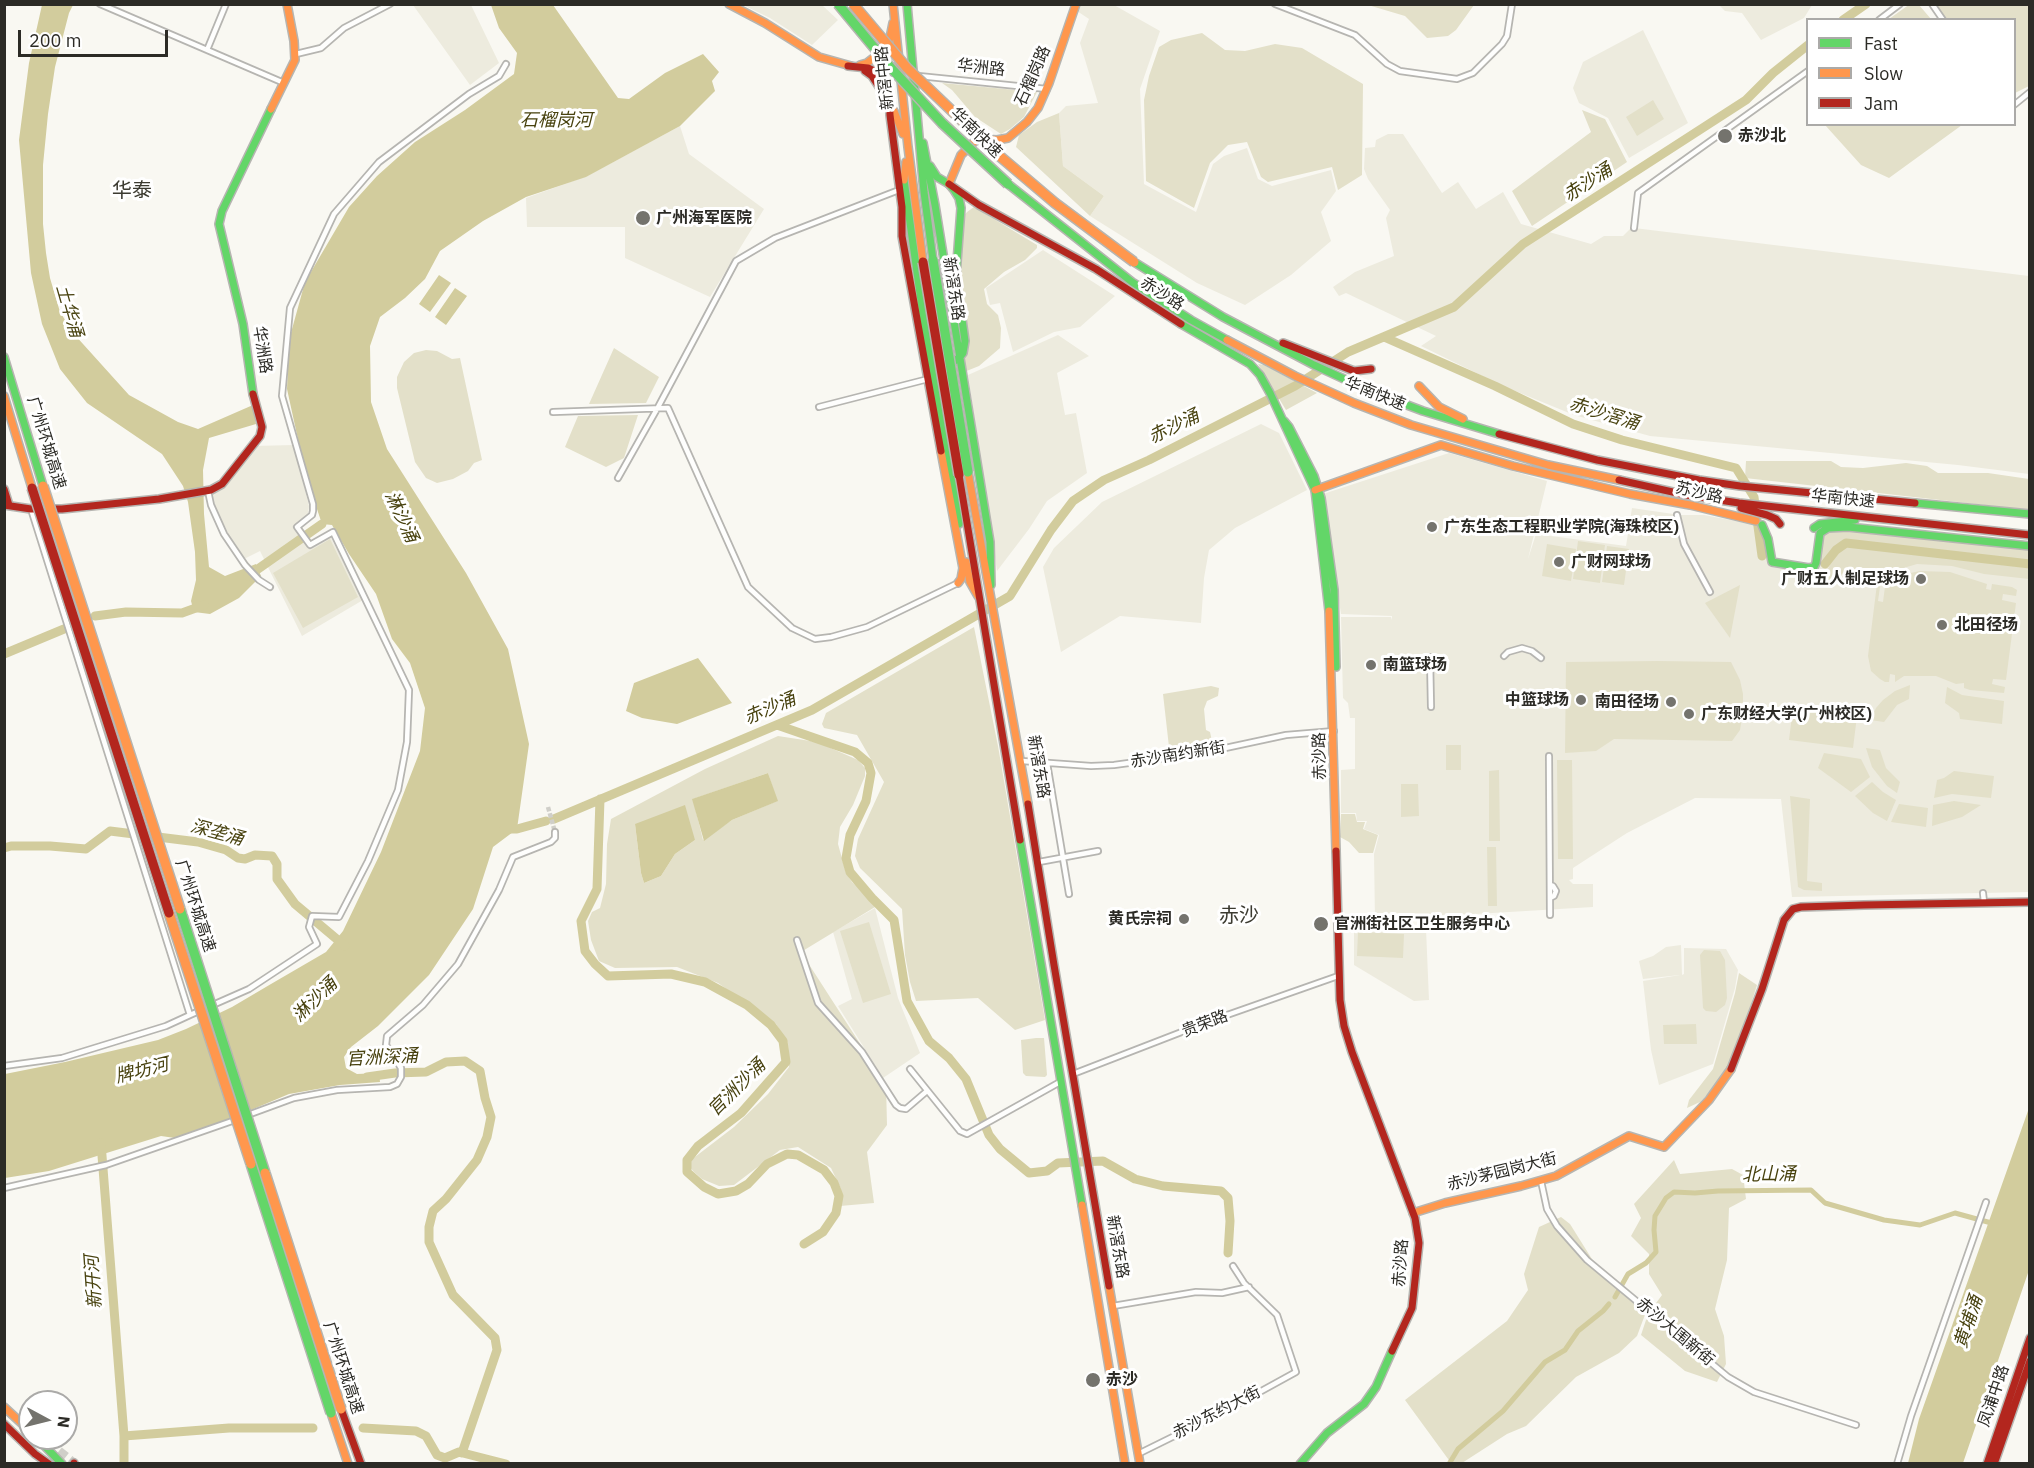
<!DOCTYPE html>
<html>
<head>
<meta charset="utf-8">
<style>
	body { margin:0 }
	#map { position:relative; width:2034px; height:1468px; overflow:hidden; background:#f9f8f2; font-family:"IBM Plex Sans",sans-serif }
	canvas { display:block }
	.frame { position:absolute; inset:0; border:6px solid #2c2b26; pointer-events:none }
	.legend { position:absolute; left:1806px; top:18px; width:210px; height:108px; box-sizing:border-box; background:#fff; border:2px solid #abaaa8; margin:0; padding:8px 10px; list-style:none; font-size:18px; color:#2c2b26 }
	.legend li { display:flex; align-items:center; gap:12px; height:30px }
	.legend b { width:30px; border:2px solid #abaaa8 }
	.north { position:absolute; left:18px; top:1390px; width:60px; height:60px; box-sizing:border-box; background:#fff; border:2px solid #abaaa8; border-radius:50%; rotate:97deg; font-size:16px; font-weight:700; line-height:24px; text-align:center; color:#2c2b26 }
	.north::after { content:''; display:block; margin:auto; width:21px; height:27px; background:#74736d; clip-path:polygon(50% 0,100% 100%,50% 72%,0 100%) }
	.scale { position:absolute; left:18px; top:30px; width:150px; height:27px; box-sizing:border-box; border:3px solid #2c2b26; border-top:0; padding-left:8px; font-size:18px; line-height:21px; white-space:nowrap; color:#2c2b26; -webkit-text-stroke:4px #fff; paint-order:stroke }
</style>
</head>
<body>
<div id="map">
<canvas width="2034" height="1468"></canvas>
<div class="frame"></div>
<ul class="legend">
<li><b style="height:8px;background:#63d668"></b>Fast</li>
<li><b style="height:8px;background:#ff974d"></b>Slow</li>
<li><b style="height:8px;background:#b3261e"></b>Jam</li>
</ul>
<div class="north">N</div>
<div class="scale">200 m</div>
</div>
<script>
const c = document.querySelector('canvas').getContext('2d');
c.lineJoin = 'round';
function fill(path, color) { c.fillStyle = color; c.fill(path, 'evenodd'); }
const toPath = rows => new Path2D(rows.map(r => 'M' + r).join(''));
function stroke(path, color, width, dash) { c.strokeStyle = color; c.lineWidth = width; c.lineCap = dash ? 'butt' : 'round'; c.setLineDash(dash || []); c.stroke(path); }
function label(font, color, halo, rows, align = 'center') {
  c.font = font + ' "IBM Plex Sans","Noto Sans SC",sans-serif'; c.lineWidth = 6; c.setLineDash([]); c.textBaseline = 'middle'; c.strokeStyle = halo; c.fillStyle = color; for (const [text, x, y, turn = 0] of rows) {
    c.save(); c.translate(x, y); c.rotate((+turn || 0) * Math.PI / 180); c.textAlign = isNaN(turn) ? turn : align; if (halo) c.strokeText(text, 0, 0); c.fillText(text, 0, 0); c.restore();
  }
}
const built = toPath([
	[413,5,471,5,499,63,470,85],
	[743,5,822,5,838,20,812,45,770,18],
	[1080,5,1114,5,1160,31,1140,89,1144,184,1196,212,1213,164,1224,156,1247,148,1258,179,1272,186,1331,170,1336,191,1321,212,1331,241,1291,275,1245,305,1197,283,1090,216,1104,196,1063,166,1059,113,1066,106,1098,103,1080,43,1089,19,1077,11],
	[1719,5,1812,5,1804,18,1761,40,1742,13,1725,11],
	[1643,30,1688,123,1629,158,1608,118,1579,103,1573,88,1583,62],
	[680,126,689,154,764,209,710,297,625,258,625,227,527,227,526,198,587,176],
	[1388,134,1403,134,1442,193,1458,182,1476,209,1503,192,1521,224,1591,244,1604,236,1623,236,1631,228,1634,228,2029,276,2029,474,1958,465,1650,436,1574,415,1503,386,1421,346,1436,336,1346,293,1339,296,1333,287,1355,272,1394,256,1386,218,1390,210,1368,179,1364,169,1365,148,1375,147,1376,140],
	[1043,250,1115,296,1080,327,1054,332,1013,352,1000,303,990,305,986,288],
	[1058,335,1089,356,1057,373,1065,415,1076,413,1087,473,1047,501,1029,529,997,571,968,375],
	[1261,424,1279,433,1307,490,1235,528,1209,550,1204,578,1201,623,1120,616,1061,652,1043,567,1054,548,1102,502],
	[294,445,309,506,308,514,294,526,308,548,330,536,363,600,302,636,260,551,244,559,232,541,215,507,212,493,254,446],
	[1449,453,1547,481,1528,559,1536,534,1626,546,1632,508,1680,515,1704,515,1757,525,1764,534,1767,558,1770,563,1814,570,1821,535,2029,548,2029,892,1792,897,1781,799,1695,798,1627,833,1573,868,1573,879,1569,880,1573,884,1593,884,1593,907,1375,920,1374,854,1379,835,1364,829,1367,821,1357,821,1356,813,1341,813,1341,770,1355,769,1355,718,1350,718,1348,703,1343,698,1341,617,1391,617,1392,620,1392,616,1341,614,1323,494],
	[875,908,898,998,920,1053,883,1078,838,1006,852,999,833,932],
	[1354,928,1426,929,1429,1000,1414,1001,1354,965],
	[1681,945,1682,975,1684,974,1684,948,1726,949,1738,970,1735,988,1713,1064,1659,1085,1651,1050,1643,981,1680,975,1643,979,1639,961,1653,956,1666,947]
]);
const green = toPath([
	[1910,4,1919,5,1931,19,1889,19],
	[1368,5,1474,5,1456,30,1448,36,1427,38,1405,16],
	[1934,5,2029,5,2029,86,2015,93,2014,20,1945,19],
	[1202,33,1225,50,1245,51,1275,44,1302,48,1363,84,1362,175,1338,190,1332,167,1268,182,1261,177,1247,142,1228,145,1210,163,1194,208,1146,181,1144,100,1149,76,1159,47,1171,40],
	[942,83,1037,92,1024,117,1010,129,1001,134,975,117,952,90],
	[1653,100,1664,119,1637,136,1626,117],
	[1582,110,1605,119,1627,162,1532,226,1512,191,1591,132],
	[1059,113,1063,166,1104,196,1090,216,1016,147,1019,135,1037,122],
	[1825,125,1962,125,1889,178,1861,165],
	[974,207,1037,245,1037,248,1025,260,1004,272,984,289,987,304,998,315,1001,328,1000,348,979,366,964,372,963,366,968,333,958,275,963,217,967,212],
	[614,348,659,377,646,403,589,404],
	[426,350,437,351,452,359,460,358,482,460,474,463,468,471,453,479,437,483,426,478,415,462,397,388,397,377,404,362,414,353],
	[1258,364,1264,365,1317,393,1286,410],
	[638,415,624,458,606,467,565,447,578,416],
	[1746,461,1831,461,1841,467,1863,468,1906,463,1927,466,1938,473,1988,473,2029,479,2029,510,1745,478],
	[1848,529,2029,549,2029,561,1852,540,1843,542,1834,547,1822,563,1818,565,1823,533,1828,530],
	[330,539,358,597,303,628,273,573],
	[1578,541,1605,545,1600,583,1573,579],
	[1547,544,1576,549,1571,581,1542,576],
	[1607,546,1629,549,1624,585,1602,582],
	[1847,546,2029,568,2029,579,1984,574,1952,566,1917,564,1849,584,1811,584,1828,569,1833,557],
	[1920,571,1950,572,1987,584,1986,589,1991,590,1992,584,2012,587,2017,590,2016,596,2003,594,2002,600,2016,603,2006,680,1993,679,1992,684,2005,687,2004,693,1970,690,1964,688,1964,683,1956,684,1936,676,1904,676,1895,682,1895,675,1890,674,1889,682,1885,682,1880,679,1871,671,1868,656,1877,584,1880,587,1878,601,1883,602,1886,579,1894,580,1896,576],
	[1740,585,1730,638,1705,603],
	[974,627,998,746,1045,1020,1015,1030,978,998,916,1001,910,982,905,955,902,909,860,868,855,856,858,839,884,782,857,735,824,728,822,724,826,713],
	[1658,661,1731,662,1740,680,1743,694,1743,711,1740,730,1732,741,1614,739,1596,751,1565,753,1566,662],
	[1910,685,1909,699,1897,705,1884,722,1870,720,1876,708,1883,700,1895,691],
	[1211,686,1219,688,1218,696,1207,701,1204,709,1206,730,1210,732,1212,741,1169,747,1163,694],
	[1947,687,1962,695,2004,701,2002,724,1960,719,1959,713,1945,703],
	[1793,708,1857,716,1853,748,1789,740],
	[778,736,817,742,858,760,865,768,865,776,853,805,840,827,838,844,846,873,852,882,872,899,875,907,801,952,886,1084,887,1125,867,1152,874,1203,840,1206,841,1189,831,1168,798,1147,780,1150,734,1185,719,1186,702,1179,694,1172,689,1166,691,1160,734,1127,768,1094,789,1067,788,1043,776,1024,718,983,677,967,615,968,599,961,591,940,588,921,592,912,600,908,606,884,607,844,611,819,705,769],
	[768,773,777,801,732,820,703,840,693,799],
	[635,824,695,840,675,854,661,876,644,883,641,873],
	[1446,745,1461,745,1461,770,1446,770],
	[1866,748,1880,750,1886,768,1900,782,1897,793,1887,786,1872,767],
	[1824,753,1861,759,1870,777,1851,792,1818,768],
	[1557,760,1572,760,1573,859,1558,859],
	[1499,770,1500,841,1489,841,1489,771],
	[1954,771,1994,776,1991,798,1952,794,1934,798,1937,780,1944,778],
	[1872,782,1883,792,1896,800,1887,821,1873,813,1855,796],
	[1401,784,1418,784,1419,816,1401,817],
	[1790,796,1810,799,1807,881,1822,883,1822,891,1804,890,1798,887],
	[1954,801,1981,805,1962,817,1932,826,1933,805],
	[1899,804,1928,808,1926,827,1891,822],
	[1341,814,1355,814,1357,822,1365,822,1363,829,1378,835,1373,853,1359,853,1349,842,1340,837],
	[1487,847,1496,847,1497,906,1488,906],
	[869,922,891,994,863,1003,840,931],
	[1358,932,1404,934,1403,958,1357,956],
	[1704,950,1720,951,1725,960,1727,998,1725,1005,1716,1012,1706,1011,1703,1008,1700,955],
	[1739,973,1757,985,1742,1033,1725,1074,1720,1081,1700,1102,1687,1108,1689,1100,1713,1069,1735,993],
	[1696,1024,1697,1044,1664,1044,1663,1025],
	[1036,1038,1044,1038,1047,1075,1045,1077,1026,1076,1023,1073,1021,1040],
	[1674,1160,1680,1174,1732,1169,1743,1175,1746,1199,1729,1208,1727,1260,1715,1309,1724,1336,1726,1364,1717,1382,1685,1371,1641,1335,1648,1314,1662,1295,1649,1274,1649,1254,1631,1236,1641,1218,1634,1204],
	[1561,1217,1570,1224,1600,1272,1646,1312,1637,1336,1619,1353,1576,1377,1526,1426,1507,1434,1462,1463,1451,1463,1405,1400,1507,1321,1528,1290,1524,1274,1539,1227]
]);
const water = toPath([
	[42,5,73,5,69,13,55,67,48,114,43,165,43,224,46,253,50,278,60,312,74,334,129,395,178,422,198,429,253,405,256,424,209,438,203,470,204,514,209,567,225,576,256,564,261,576,239,598,210,614,194,612,191,601,196,580,195,552,188,502,183,486,162,454,87,403,60,369,42,324,31,273,19,140,29,63],
	[491,5,553,5,618,98,629,99,665,73,703,54,719,72,712,81,715,91,680,126,586,177,526,197,483,221,440,251,425,279,405,298,380,317,370,346,371,402,387,449,466,573,508,649,529,744,517,829,493,847,473,909,429,975,378,1026,351,1047,344,1057,346,1068,357,1074,379,1073,380,1082,340,1085,289,1094,182,1139,161,1136,49,1171,5,1178,5,1074,65,1062,158,1040,186,1029,232,1007,271,984,326,952,343,931,381,852,420,751,425,708,410,663,392,639,376,594,349,554,332,525,322,524,306,476,287,389,289,340,305,282,349,207,377,176,415,142,465,110,514,74,517,53,499,28],
	[439,275,451,283,430,312,419,304],
	[455,288,467,296,446,325,435,317],
	[698,658,732,703,677,724,642,718,626,711,634,683],
	[768,773,778,801,732,820,704,841,692,799],
	[685,805,695,840,675,854,661,876,644,883,641,873,635,824],
	[2029,1108,2029,1270,1963,1463,1908,1463,1919,1419]
]);
const canal = toPath([
	[1615,1297,1628,1274,1646,1263,1656,1252,1654,1230,1655,1216,1666,1198,1674,1192,1695,1193,1718,1191,1811,1190,1825,1203,1884,1220,1920,1225,1955,1213,1995,1224],
	[1449,1464,1458,1449,1503,1411,1545,1362,1565,1350,1578,1331,1603,1311,1609,1304]
]);
const river = toPath([
	[1843,20,1866,4],
	[1384,337,1495,386,1573,424,1622,440,1736,468,1754,497,1762,556],
	[1825,564,1836,550,1846,543,2030,564],
	[248,576,322,524],
	[95,616,126,612,182,613,204,605],
	[4,654,64,629],
	[777,725,855,752,868,763,871,773,866,801,850,835,846,858,850,872,872,898,894,920,907,1001,929,1041,949,1058,966,1079,989,1135,1000,1149,1029,1173,1047,1171,1058,1163,1103,1161,1135,1179,1163,1186,1221,1191,1228,1198,1230,1221,1228,1253],
	[600,799,597,889,581,921,585,951,595,964,608,976,671,974,705,982,747,1005,771,1025,783,1041,786,1062,741,1113,698,1146,687,1160,687,1172,704,1187,718,1194,736,1191,748,1184,767,1164,787,1154,798,1155,824,1170,834,1183,839,1196,836,1213,823,1232,804,1244],
	[554,819,812,710,1010,596,1051,530,1073,501,1104,480,1149,460,1295,386,1348,352,1454,307,1523,244,1746,100,1773,73,1808,45],
	[504,829,517,829,546,821],
	[4,848,11,846,50,846,86,849,110,831,198,842,226,850,238,858,245,859,255,855,272,856,277,864,277,879,295,904,345,946],
	[367,1077,395,1073,426,1072,446,1062,465,1061,480,1071,485,1098,491,1117,487,1137,477,1160,446,1199,433,1211,429,1227,429,1242,453,1295,495,1338,497,1350,462,1453],
	[101,1143,124,1436,124,1464],
	[363,1428,416,1431,426,1436,437,1455,445,1458,459,1452,506,1464],
	[124,1436,229,1428,313,1428]
]);
const streetTunnel = toPath([
	[548,807,555,832]
]);
const highwayTunnel = toPath([
	[59,1451,74,1463]
]);
const street = toPath([
	[100,4,284,83],
	[1275,4,1355,35,1387,64,1400,71,1457,79,1473,73,1502,44,1507,36,1512,4],
	[1932,4,1943,20],
	[1879,20,1900,4],
	[207,50,226,4],
	[296,54,321,48,344,28,390,4],
	[919,76,1047,89],
	[2014,105,2030,92],
	[1634,228,1638,193,1808,71],
	[819,407,928,379],
	[553,412,668,408,748,587,792,628,815,639,831,637,867,627,958,583],
	[618,478,657,409,736,261,775,238,899,190],
	[208,491,211,505,224,534,245,565,259,580,270,587],
	[1677,515,1684,544,1710,592],
	[1504,656,1508,652,1522,648,1532,651,1541,658],
	[1430,657,1431,707],
	[1549,756,1550,915],
	[1022,761,1091,766,1114,765,1202,753,1286,735,1334,731],
	[1047,763,1069,894],
	[1039,862,1098,851],
	[1550,885,1553,886,1556,891,1554,896,1550,898],
	[1983,893,1984,902],
	[797,940,818,1003,862,1052,896,1105,900,1108,906,1109,927,1091],
	[190,1015,249,989,317,944,309,927,312,916,339,917,368,861,398,790,407,742,409,690,333,532,310,545,297,527,312,515,313,511,313,504,282,396,290,308,334,214,379,162,469,94,499,76,506,64],
	[4,1066,62,1058,166,1026,190,1015,31,509],
	[910,1069,960,1131,967,1134,1060,1082],
	[1073,1074,1210,1021,1338,976],
	[245,1116,294,1098,337,1090,390,1087,397,1084,401,1077,401,1068,386,1045,387,1036,423,1005,458,964,499,890,513,857,551,842,555,838,555,832],
	[1541,1181,1547,1209,1557,1226,1587,1260,1728,1377,1754,1392,1856,1425],
	[4,1188,106,1165,238,1119],
	[1113,1306,1196,1292,1222,1293,1249,1287],
	[1138,1454,1225,1411,1296,1372,1277,1315,1244,1283,1233,1266],
	[1897,1464,1911,1416,1986,1202]
]);
const fast = toPath([
	[907,4,924,192,933,260],
	[923,143,935,205,990,542,991,585],
	[930,166,937,177,949,184,954,190,959,198,961,208,956,276,965,341,963,353,959,358,938,372],
	[904,180,924,322,959,524],
	[1008,184,1132,282,1191,320,1227,340],
	[1134,262,1223,317,1314,365,1370,391,1423,411,1499,434],
	[1181,324,1250,364,1260,375,1270,393,1315,490,1329,611],
	[4,357,43,486],
	[253,394,243,324,219,224,222,211,271,109],
	[1284,421,1289,427,1314,476,1321,498,1334,590,1336,667],
	[1915,503,2030,514],
	[1762,525,1768,539,1772,562,1809,568,1814,567,1816,563,1820,533,1828,528,1848,527,2030,546],
	[1814,528,1820,524,1855,520],
	[1020,840,1082,1205],
	[37,1438,62,1464],
	[1300,1464,1327,1433,1364,1404,1376,1387,1392,1351]
]);
const slow = toPath([
	[729,4,765,23,819,57,851,66],
	[893,4,908,147,923,262],
	[860,65,867,63,885,49,890,38,893,23],
	[271,109,295,60,294,41,287,4],
	[894,111,903,134],
	[904,180,906,162],
	[949,184,961,155,975,141,981,139,997,140,1008,138,1027,122,1038,108,1049,83,1076,4],
	[1227,340,1295,376,1354,403,1411,425,1548,465,1619,480],
	[1419,386,1439,407,1463,419],
	[4,396,32,488],
	[941,451,963,568,961,579,958,583],
	[968,472,1028,804],
	[1315,490,1441,445,1513,466,1630,494,1690,505,1756,521],
	[966,562,970,582,978,596],
	[1329,611,1336,851],
	[1082,1205,1125,1464],
	[1413,1213,1445,1203,1521,1186,1556,1176,1629,1136,1664,1147,1709,1100,1731,1069],
	[1109,1286,1140,1464],
	[4,1407,30,1431],
	[331,1413,348,1464]
]);
const jam = toPath([
	[848,66,868,68,876,72,886,84,889,91,890,115,902,207,902,236,941,451],
	[865,71,872,76,889,102],
	[949,184,979,205,1096,269,1181,324],
	[1283,343,1354,371,1371,369],
	[1499,434,1597,460,1699,480,1740,486,1915,503],
	[959,475,1020,840],
	[1619,480,1686,495,1739,503,2030,535],
	[4,489,9,505],
	[4,505,31,509,62,509,159,499,211,490,222,484,260,436,262,427,253,394],
	[1741,508,1767,515,1776,519,1780,524],
	[1028,804,1054,965,1109,1286],
	[1336,851,1340,1000,1344,1026,1352,1052,1415,1218,1419,1243,1412,1308,1392,1351],
	[1731,1069,1762,989,1784,920,1793,909,1801,907,1864,905,2030,902],
	[341,1409,361,1464],
	[4,1424,35,1454,49,1464],
	[74,1463,74,1464],
	[1987,1464,2030,1338],
	[1994,1464,2030,1361]
]);
const fastBridge = toPath([
	[838,4,891,68,942,123,1008,184],
	[933,260,968,472],
	[180,909,265,1173],
	[251,1164,331,1413]
]);
const slowBridge = toPath([
	[853,4,907,68,996,153,1055,203,1134,262],
	[43,486,180,909],
	[169,913,251,1164],
	[265,1173,341,1409]
]);
const jamBridge = toPath([
	[923,262,959,475],
	[32,488,169,913]
]);
const markers = [
	[1725,136,8,"#74736d"],
	[643,218,8,"#74736d"],
	[1432,527,6,"#74736d"],
	[1559,562,6,"#74736d"],
	[1921,579,6,"#74736d"],
	[1942,625,6,"#74736d"],
	[1371,665,6,"#74736d"],
	[1581,700,6,"#74736d"],
	[1671,702,6,"#74736d"],
	[1689,714,6,"#74736d"],
	[1184,919,6,"#74736d"],
	[1321,924,8,"#74736d"],
	[1093,1380,8,"#74736d"]
];
const streetNames = [
	["华洲路",981,68,6],
	["石榴岗路",1033,76,-66],
	["新滘中路",885,78,-96],
	["华南快速",976,133,44],
	["新滘东路",953,289,81],
	["赤沙路",1162,294,32],
	["华洲路",262,350,81],
	["华南快速",1375,394,22],
	["广州环城高速",46,443,73],
	["苏沙路",1699,493,13],
	["华南快速",1843,499,6],
	["赤沙南约新街",1178,755,-9],
	["赤沙路",1320,756,-91],
	["新滘东路",1038,767,80],
	["广州环城高速",195,906,72],
	["贵荣路",1205,1024,-21],
	["赤沙茅园岗大街",1502,1172,-14],
	["新滘东路",1117,1247,80],
	["赤沙路",1401,1263,-86],
	["赤沙大围新街",1675,1332,40],
	["广州环城高速",343,1368,72],
	["凤浦中路",1994,1396,-71],
	["赤沙东约大街",1217,1413,-27]
];
const poiNames = [
	["赤沙北",1738,136],
	["广州海军医院",656,218],
	["广东生态工程职业学院(海珠校区)",1444,527],
	["广财网球场",1571,562],
	["广财五人制足球场",1909,579,"right"],
	["北田径场",1954,625],
	["南篮球场",1383,665],
	["中篮球场",1569,700,"right"],
	["南田径场",1659,702,"right"],
	["广东财经大学(广州校区)",1701,714],
	["黄氏宗祠",1172,919,"right"],
	["官洲街社区卫生服务中心",1334,924],
	["赤沙",1106,1380]
];
const waterNames = [
	["石榴岗河",556,121],
	["赤沙涌",1588,183,-33],
	["土华涌",69,311,74],
	["赤沙滘涌",1604,414,17],
	["赤沙涌",1174,427,-26],
	["淋沙涌",401,517,65],
	["赤沙涌",770,709,-23],
	["深垄涌",217,833,15],
	["淋沙涌",315,1000,-44],
	["官洲深涌",382,1058,-3],
	["牌坊河",142,1071,-14],
	["官洲沙涌",737,1088,-45],
	["北山涌",1769,1175,-1],
	["新开河",94,1282,-94],
	["黄埔涌",1969,1322,-72]
];
const quarterNames = [
	["华泰",132,191],
	["赤沙",1239,916]
];
fill(built, '#edebde');
fill(green, '#e3e0c9');
fill(water, '#d2cc9d');
stroke(canal, '#d2cc9d', 5);
stroke(river, '#d2cc9d', 9);
stroke(streetTunnel, '#d0cfc9', 4.5, [4.5, 2]);
stroke(highwayTunnel, '#d0cfc9', 9, [9, 4.5]);
stroke(street, '#b6b5b1', 8);
stroke(fast, '#b6b5b1', 10);
stroke(slow, '#b6b5b1', 10);
stroke(jam, '#b6b5b1', 10);
stroke(street, '#fefefd', 4.5);
stroke(fast, '#63d668', 7);
stroke(slow, '#ff974d', 7);
stroke(jam, '#b3261e', 7);
stroke(fastBridge, '#b6b5b1', 12, []);
stroke(slowBridge, '#b6b5b1', 12, []);
stroke(jamBridge, '#b6b5b1', 12, []);
stroke(fastBridge, '#63d668', 9);
stroke(slowBridge, '#ff974d', 9);
stroke(jamBridge, '#b3261e', 9);
for (const [x, y, r, color] of markers) { const dot = new Path2D(); dot.arc(x, y, r, 0, 2 * Math.PI); c.fillStyle = color; c.fill(dot); stroke(dot, '#fff', 2); }
label('16px', '#2c2b26', '#fff', streetNames);
label('bold 16px', '#2c2b26', '#fff', poiNames, 'left');
label('italic 18px', '#48420f', '#fff', waterNames);
label('20px', '#3c3b31', '#fff', quarterNames);
</script>
</body>
</html>
